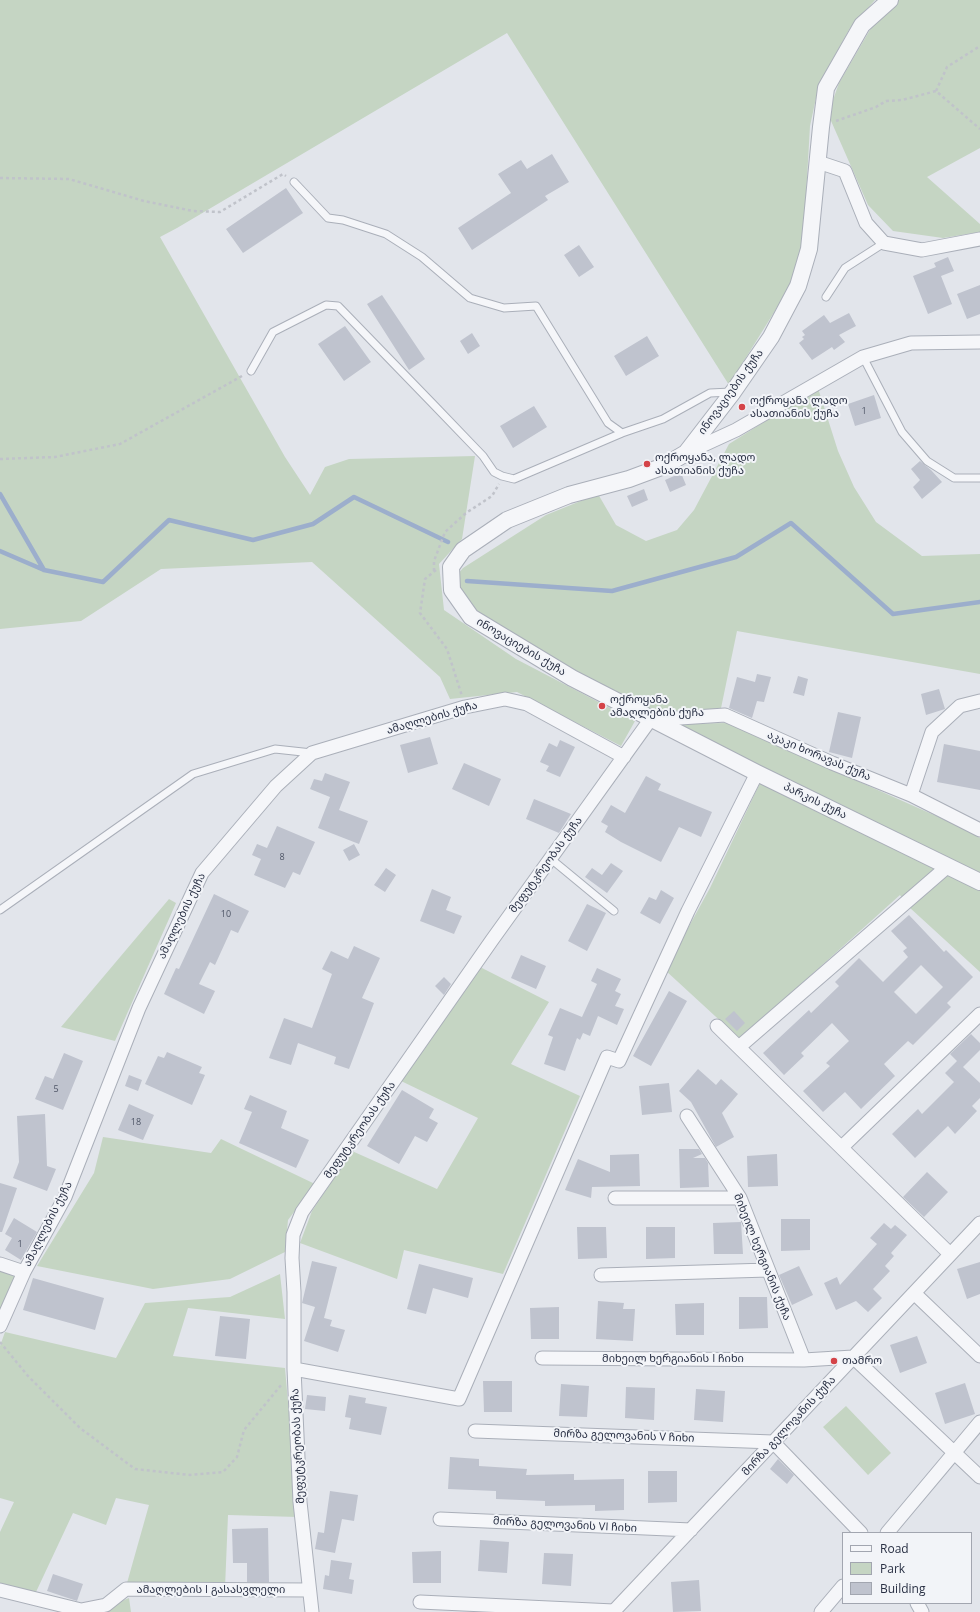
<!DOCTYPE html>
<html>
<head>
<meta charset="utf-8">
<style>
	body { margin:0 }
	#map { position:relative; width:980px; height:1612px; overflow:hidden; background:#e2e5eb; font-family:"Open Sans",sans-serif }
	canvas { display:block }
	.legend { position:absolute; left:842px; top:1532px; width:130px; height:72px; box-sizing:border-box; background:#f2f4f8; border:1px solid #a2a6b0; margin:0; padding:5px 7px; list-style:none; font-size:12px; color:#293044 }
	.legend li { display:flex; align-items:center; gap:8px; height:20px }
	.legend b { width:20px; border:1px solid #a2a6b0 }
</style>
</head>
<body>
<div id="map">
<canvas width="980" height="1612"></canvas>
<ul class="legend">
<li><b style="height:5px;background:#f5f6f9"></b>Road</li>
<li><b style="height:11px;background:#c5d5c3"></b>Park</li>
<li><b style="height:11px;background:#bfc3ce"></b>Building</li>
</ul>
</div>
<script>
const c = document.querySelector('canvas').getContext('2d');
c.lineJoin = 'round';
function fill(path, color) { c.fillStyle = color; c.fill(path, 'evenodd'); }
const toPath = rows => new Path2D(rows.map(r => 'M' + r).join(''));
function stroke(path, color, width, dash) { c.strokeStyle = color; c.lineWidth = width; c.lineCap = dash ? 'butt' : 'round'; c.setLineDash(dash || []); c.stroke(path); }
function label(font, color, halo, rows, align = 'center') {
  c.font = font + ' "Open Sans","Noto Sans Georgian",sans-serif'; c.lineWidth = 4; c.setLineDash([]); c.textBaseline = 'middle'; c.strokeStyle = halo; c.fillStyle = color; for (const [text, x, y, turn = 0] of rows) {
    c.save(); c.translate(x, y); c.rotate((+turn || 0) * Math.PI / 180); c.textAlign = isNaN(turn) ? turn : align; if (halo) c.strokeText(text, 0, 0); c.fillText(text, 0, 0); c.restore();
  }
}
const green = toPath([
	[0,0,875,0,850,28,819,84,810,126,804,231,794,280,729,385,507,33,177,228,160,237,285,457,310,495,325,467,349,459,475,456,462,539,439,564,444,610,516,659,635,721,621,746,517,692,450,699,440,677,312,562,161,569,81,621,0,629],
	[899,0,980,0,980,148,927,177,980,224,980,232,943,238,893,231,868,205,828,114,839,83,871,28],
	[818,388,838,451,854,487,876,522,922,556,980,554,980,674,737,631,720,713,650,714,474,614,459,590,457,575,463,568,546,515,598,494,616,525,646,541,677,530,694,510,729,444],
	[727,723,961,827,980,838,980,876,666,724],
	[760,783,980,890,980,972,909,907,900,895,740,1039,665,970,710,888],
	[169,899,176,903,115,1041,61,1027],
	[480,967,549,1002,511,1064,580,1096,503,1274,404,1250,397,1279,300,1243,312,1211,352,1151,437,1189,478,1118,401,1081],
	[103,1137,211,1153,221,1139,315,1184,288,1220,285,1252,230,1279,153,1289,37,1266,94,1173],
	[0,1270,16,1275,0,1315],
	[280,1274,285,1319,188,1308,173,1356,285,1368,298,1517,228,1515,225,1588,127,1583,149,1505,116,1498,106,1525,73,1513,36,1592,0,1584,0,1532,14,1502,0,1498,0,1346,5,1332,116,1358,145,1303,230,1297],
	[846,1406,891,1453,868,1475,823,1427],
	[129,1598,131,1612,93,1612]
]);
const stream = toPath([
	[0,494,44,570],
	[0,551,44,570,103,582,169,520,253,540,313,524,354,497,448,542],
	[467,581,612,591,736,557,791,523,893,614,980,602]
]);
const building = toPath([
	[552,154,569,182,545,196,548,200,472,250,458,228,511,193,498,174,521,160,527,169],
	[286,188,303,213,243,253,226,229],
	[579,245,594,267,579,277,564,255],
	[948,257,954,271,941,276,952,304,928,314,913,276,936,267,934,263],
	[980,285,980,314,967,319,957,294],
	[382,295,425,359,409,370,367,304],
	[849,313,856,326,839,335,845,342,834,350,832,347,812,360,799,343,804,339,802,337,805,335,802,331,824,315,830,323],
	[345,326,371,362,344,381,318,344],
	[472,333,480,346,468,354,460,341],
	[647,336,659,356,626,376,614,356],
	[874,395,881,418,855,426,848,404],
	[534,406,547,427,513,448,500,426],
	[920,461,931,470,942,482,922,499,913,487,920,480,911,469],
	[681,473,686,485,670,492,665,480],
	[644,489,648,500,632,507,627,496],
	[757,674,771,677,764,702,757,701,752,718,729,708,737,677,755,682],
	[798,676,808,679,804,696,793,693],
	[939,689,945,709,926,715,921,694],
	[838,712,861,717,852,758,829,752],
	[430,737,438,764,408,773,400,745],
	[560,740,575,747,560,777,546,771,549,766,540,762,549,743,557,747],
	[944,744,980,751,980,790,937,782],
	[464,763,501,779,489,806,452,789],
	[325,773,350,782,339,810,368,821,359,844,318,828,330,797,310,789,314,779,322,781],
	[646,776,661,784,658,790,712,812,701,837,679,827,661,862,621,842,605,832,608,826,601,822,611,805,625,813],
	[534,799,571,814,559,833,526,819],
	[277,826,315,842,300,875,293,872,285,888,254,875,261,859,252,855,257,844,267,848],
	[354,844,360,855,349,861,343,850],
	[611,863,623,871,607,893,585,877,592,868,602,875],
	[386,868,396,875,385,892,374,885],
	[432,889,451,897,446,910,462,916,454,934,420,921],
	[661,890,674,898,660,924,640,913,649,897,656,900],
	[214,894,249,911,238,933,231,930,215,965,210,962,199,984,215,991,204,1014,164,994,176,968,179,969],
	[587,904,606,913,587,951,568,941],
	[909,915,944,952,946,950,973,977,947,1003,951,1007,913,1045,908,1041,884,1064,895,1076,861,1109,845,1092,823,1112,803,1091,830,1066,826,1063,849,1041,832,1023,801,1053,804,1056,784,1075,763,1053,809,1010,811,1013,839,986,835,982,859,958,883,982,908,957,903,951,907,948,891,931],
	[921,965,943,987,916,1014,894,992],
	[354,946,380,958,362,998,374,1003,349,1069,334,1064,336,1057,298,1043,291,1065,269,1058,284,1018,312,1028,332,974,322,969,331,951,348,959],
	[521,955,546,966,536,989,511,978],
	[597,968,621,979,615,991,621,994,615,1006,624,1009,617,1025,598,1016,590,1036,583,1033,580,1040,577,1038,565,1071,544,1064,553,1037,548,1035,560,1008,582,1017,597,984,591,981],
	[444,977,451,984,444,995,435,986],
	[669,991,687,1001,651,1066,633,1056],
	[734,1011,745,1023,737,1031,725,1019],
	[971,1034,980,1043,980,1050,963,1067,980,1083,980,1098,972,1106,977,1111,955,1134,948,1126,915,1158,892,1134,918,1109,922,1114,954,1082,945,1073,957,1061,950,1054],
	[167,1052,202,1067,199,1073,205,1075,192,1105,145,1084,158,1056,164,1058],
	[64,1053,83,1061,63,1110,35,1099,45,1076,53,1079],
	[698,1069,716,1085,721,1079,738,1094,722,1113,734,1137,716,1147,691,1102,679,1091],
	[129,1075,142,1080,138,1091,125,1086],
	[669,1083,672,1112,642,1115,639,1086],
	[402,1090,434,1109,429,1118,438,1123,427,1142,415,1136,399,1164,367,1146],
	[250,1095,287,1111,281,1128,309,1140,296,1168,239,1143,252,1112,244,1109],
	[129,1104,154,1115,143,1140,118,1130],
	[45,1114,47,1166,56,1169,47,1191,13,1178,19,1162,17,1116],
	[679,1149,699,1149,702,1154,693,1158,705,1158,708,1163,709,1187,680,1188],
	[639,1154,640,1186,592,1187,591,1198,565,1190,578,1159,610,1172,610,1155],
	[777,1154,778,1186,748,1187,747,1156],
	[927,1172,948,1192,924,1217,903,1197],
	[0,1183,17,1188,2,1232,0,1232],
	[14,1218,37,1232,21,1260,5,1250,12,1238,5,1234],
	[781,1219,810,1219,810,1250,781,1251],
	[741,1222,743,1254,714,1254,713,1223],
	[884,1223,891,1229,895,1225,907,1235,891,1253,894,1256,885,1266,890,1271,873,1289,882,1298,868,1312,856,1301,836,1310,824,1283,837,1277,840,1285,877,1244,870,1238],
	[577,1227,606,1227,607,1258,578,1259],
	[646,1227,675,1227,675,1258,646,1259],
	[312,1261,337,1267,324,1318,332,1320,330,1326,345,1330,338,1352,304,1341,315,1307,302,1303],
	[980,1262,980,1294,967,1299,957,1269],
	[419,1264,473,1278,468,1298,433,1288,426,1314,407,1309],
	[799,1266,813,1295,792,1305,779,1275],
	[33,1278,104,1298,95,1330,23,1310],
	[739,1297,767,1297,768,1328,739,1329],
	[598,1301,624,1303,623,1309,635,1309,633,1341,596,1339],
	[704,1303,704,1335,676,1335,675,1304],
	[559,1307,559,1339,531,1339,530,1308],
	[220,1316,250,1319,246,1359,215,1356],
	[917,1336,927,1363,900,1373,890,1345],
	[483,1381,512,1381,512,1412,484,1412],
	[965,1383,975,1414,945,1424,935,1393],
	[561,1384,589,1386,587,1417,559,1416],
	[626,1387,655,1388,654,1420,625,1418],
	[696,1389,725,1391,723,1422,694,1420],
	[307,1395,326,1397,325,1411,305,1409],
	[349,1395,366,1398,365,1403,387,1407,381,1435,349,1429,351,1418,345,1417],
	[450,1457,479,1459,479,1466,527,1469,526,1475,574,1474,574,1480,624,1479,624,1510,595,1511,595,1505,545,1506,545,1501,496,1499,496,1491,448,1489],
	[778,1459,794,1475,787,1484,770,1469],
	[648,1471,677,1471,677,1502,648,1503],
	[330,1491,358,1495,354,1521,342,1519,335,1553,315,1549,318,1532,324,1533],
	[268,1528,269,1582,247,1582,247,1563,233,1563,232,1529],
	[480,1540,509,1542,507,1573,478,1571],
	[441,1551,441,1583,413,1583,412,1552],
	[544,1553,573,1554,571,1586,542,1584],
	[331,1560,352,1563,349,1579,354,1580,352,1594,323,1589,325,1575,329,1576],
	[53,1574,83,1584,77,1601,47,1591],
	[699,1580,701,1611,673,1612,671,1582]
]);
const path = toPath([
	[936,91,947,67,980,46],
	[836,121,876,107,886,101,902,100,936,91,980,129],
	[0,178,69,179,144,201,193,211,220,212,283,174,286,176],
	[0,459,55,457,120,444,242,376],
	[436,570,425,579,420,613,447,649,462,696],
	[434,571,434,561,445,532,466,513,492,496,499,484],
	[0,1342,28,1376,80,1428,135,1469,190,1475,223,1472,237,1457,244,1430,282,1384]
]);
const service = toPath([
	[294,182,328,218,343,220,386,234,422,257,470,298,504,308,536,306,608,423,622,433],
	[826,297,845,268,884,243],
	[863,357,902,432,927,461,954,478,980,478],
	[251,371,273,332,326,305,338,306,433,404,483,456,494,472,502,476,514,479,622,433,663,419,710,393,731,392],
	[551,859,614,911],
	[0,910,193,774,275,749,312,753]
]);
const minor = toPath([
	[818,162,845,171,866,223,884,243,922,250,980,239],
	[686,453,736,430,863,357,911,343,980,342],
	[911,795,932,732,960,706,980,701],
	[717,1026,950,1254],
	[739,1047,948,866],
	[687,1116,740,1198,804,1360],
	[842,1147,980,1014],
	[615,1198,740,1198],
	[0,1264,24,1272],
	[601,1275,768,1270],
	[914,1293,980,1356],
	[0,1326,24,1272,65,1197,139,1008,202,873,276,786,312,753,465,707,505,699,527,704,624,757],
	[542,1358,804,1360,853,1357,980,1477],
	[294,1369,459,1399,607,1057,619,1061,688,911,757,773],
	[475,1431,773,1442,861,1533],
	[440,1519,691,1530],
	[887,1533,980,1422],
	[0,1590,81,1610,106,1605,126,1589,309,1590],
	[420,1602,614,1611],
	[917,1603,922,1612],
	[614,1611,980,1223],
	[312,1612,300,1502,294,1369,294,1292,292,1258,293,1235,302,1212,492,940,650,720,725,715,832,763,911,795,980,830],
	[821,1612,843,1586]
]);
const tertiary = toPath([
	[890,0,862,25,826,88,821,127,809,249,798,286,771,337,733,392,686,453,664,466,629,479,569,495,507,520,463,550,451,567,452,590,471,617,572,678,757,773,980,882]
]);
const markers = [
	[742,407,4,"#d44348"],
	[647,464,4,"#d44348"],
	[602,706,4,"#d44348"],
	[834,1361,4,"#d44348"]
];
const numberNames = [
	["1",864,411],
	["8",282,857],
	["10",226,914],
	["5",56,1089],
	["18",136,1122],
	["1",20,1244]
];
const streetNames = [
	["ინოვაციების ქუჩა",731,392,-54],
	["ინოვაციების ქუჩა",521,647,31],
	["ამაღლების ქუჩა",432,718,-16],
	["აკაკი ხორავას ქუჩა",819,756,23],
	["პარკის ქუჩა",815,801,26],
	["მეფუტკრეობას ქუჩა",546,865,-54],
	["ამაღლების ქუჩა",182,916,-64],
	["მეფუტკრეობას ქუჩა",360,1130,-55],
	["ამაღლების ქუჩა",48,1224,-63],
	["მიხეილ ხერგიანის ქუჩა",762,1257,68],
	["მიხეილ ხერგიანის I ჩიხი",673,1359],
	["მირზა გელოვანის ქუჩა",789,1426,-47],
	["მირზა გელოვანის V ჩიხი",624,1436,2],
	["მეფუტკრეობას ქუჩა",298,1446,-93],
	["მირზა გელოვანის VI ჩიხი",565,1525,3],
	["ამაღლების I გასასვლელი",211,1590]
];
const poiNames = [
	["ოქროყანა ლადო",750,401],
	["ასათიანის ქუჩა",750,414],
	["ოქროყანა, ლადო",655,458],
	["ასათიანის ქუჩა",655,471],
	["ოქროყანა",610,700],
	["ამაღლების ქუჩა",610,713],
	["თამრო",842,1361]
];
fill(green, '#c5d5c3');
stroke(stream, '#9caecc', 4.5);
fill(building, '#bfc3ce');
stroke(service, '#aaafb9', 9);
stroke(minor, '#aaafb9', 15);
stroke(tertiary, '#aaafb9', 18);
stroke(path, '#c0c3ca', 2.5, [3, 3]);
stroke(service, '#f5f6f9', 7);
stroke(minor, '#f5f6f9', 13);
stroke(tertiary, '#f5f6f9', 16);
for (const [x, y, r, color] of markers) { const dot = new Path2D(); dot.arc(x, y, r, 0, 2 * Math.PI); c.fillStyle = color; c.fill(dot); stroke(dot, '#f2f4f8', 1.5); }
label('9px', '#4e5566', null, numberNames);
label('11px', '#293044', '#f2f4f8', streetNames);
label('11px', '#293044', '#f2f4f8', poiNames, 'left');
</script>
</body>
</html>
